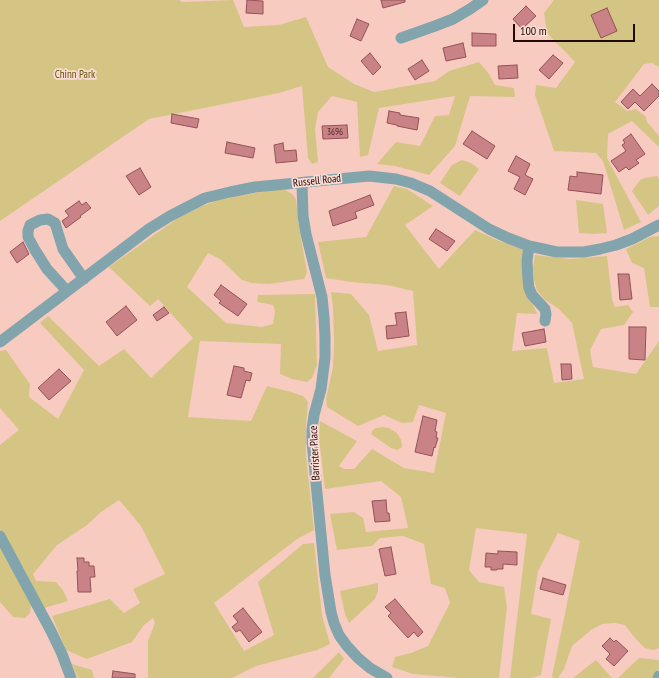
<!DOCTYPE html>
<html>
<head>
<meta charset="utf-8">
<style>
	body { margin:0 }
	#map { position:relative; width:659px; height:678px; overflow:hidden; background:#f7cbbf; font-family:"PT Sans Narrow",sans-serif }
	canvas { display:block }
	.scale { position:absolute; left:513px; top:24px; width:122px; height:18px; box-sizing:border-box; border:2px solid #220904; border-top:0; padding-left:5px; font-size:12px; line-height:14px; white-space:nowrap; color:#220904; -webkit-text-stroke:3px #fadcd4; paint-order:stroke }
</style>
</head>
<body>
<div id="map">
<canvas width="659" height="678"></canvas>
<div class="scale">100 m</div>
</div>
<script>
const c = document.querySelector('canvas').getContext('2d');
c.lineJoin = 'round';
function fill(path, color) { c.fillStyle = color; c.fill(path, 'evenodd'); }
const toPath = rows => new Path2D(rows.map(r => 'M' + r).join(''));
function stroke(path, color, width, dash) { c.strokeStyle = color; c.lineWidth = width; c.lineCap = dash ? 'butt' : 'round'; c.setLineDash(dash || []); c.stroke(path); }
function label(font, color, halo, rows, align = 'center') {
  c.font = font + ' "PT Sans Narrow",sans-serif'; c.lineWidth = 3.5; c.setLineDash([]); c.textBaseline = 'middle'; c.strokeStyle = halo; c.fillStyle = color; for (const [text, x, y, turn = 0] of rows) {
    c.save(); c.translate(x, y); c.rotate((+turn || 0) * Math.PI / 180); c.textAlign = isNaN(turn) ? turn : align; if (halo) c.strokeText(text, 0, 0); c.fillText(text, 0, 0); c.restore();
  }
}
const green = toPath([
	[0,0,179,0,182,2,233,0,244,27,279,25,306,17,328,67,354,84,374,92,435,81,449,71,479,62,489,74,495,85,514,88,515,97,470,96,455,146,429,175,395,166,377,164,396,142,420,146,435,116,449,115,455,96,379,108,368,155,360,157,357,102,332,96,318,112,315,129,318,162,312,164,308,158,302,86,279,93,149,119,0,221],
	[554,0,659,0,659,67,652,63,644,64,615,102,627,111,636,109,646,117,647,122,659,136,659,147,632,121,608,134,607,158,641,222,624,230,603,161,596,153,554,151,535,95,536,85,556,88,575,62,547,33,544,13],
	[462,160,471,163,479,169,460,196,440,183,452,165],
	[657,176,659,179,659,206,648,215,632,191,640,180,645,178],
	[394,186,407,189,433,206,405,225,439,269,475,230,497,240,524,250,523,282,537,314,517,313,512,351,547,348,554,383,584,379,572,323,559,309,544,299,537,290,534,279,533,268,535,255,570,259,607,256,612,299,615,307,628,305,633,312,624,325,601,329,590,350,593,367,636,374,659,341,659,648,653,650,645,648,635,638,625,625,615,623,602,624,591,630,572,646,564,669,558,678,553,678,552,676,580,541,558,533,538,571,531,614,551,619,541,675,531,678,510,678,527,534,476,528,469,570,479,582,504,587,507,607,499,678,459,678,413,674,392,667,395,657,411,653,428,646,450,603,445,588,431,584,424,544,403,536,380,538,372,546,337,550,330,514,354,512,363,518,366,532,408,528,401,497,381,481,325,489,319,438,320,421,357,441,339,466,344,469,354,469,372,449,404,468,434,473,446,413,419,405,413,422,402,423,384,415,358,426,327,407,326,399,333,367,334,342,333,307,331,292,351,294,369,315,378,351,417,345,413,291,387,285,351,282,326,278,318,242,366,237],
	[272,190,285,190,292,194,296,199,298,221,307,272,304,279,269,284,252,283,242,280,220,259,208,253,187,287,226,323,262,327,273,324,275,311,273,305,257,302,258,295,315,294,317,365,312,378,307,382,292,379,280,374,281,344,200,341,188,417,251,421,267,386,291,392,303,396,308,402,306,427,306,456,314,530,297,539,214,603,244,651,274,635,258,582,303,544,314,543,322,615,330,644,317,650,256,666,232,678,148,678,148,641,155,623,153,618,144,625,132,642,87,659,66,650,52,616,110,599,124,613,140,603,133,589,165,574,141,526,119,500,101,512,87,525,57,545,33,574,36,581,56,582,63,590,68,601,44,608,24,569,0,529,0,445,19,430,0,408,0,351,6,350,30,384,29,397,58,419,84,370,40,323,48,316,99,366,124,349,151,378,193,338,158,299,150,306,109,267,178,218,200,207,218,200],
	[576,200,603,204,607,233,594,234,579,233],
	[659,236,659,307,650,307,644,268,632,263,626,249,650,237],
	[383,427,389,428,397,433,401,440,402,447,397,450,391,448,371,434,373,430,376,428],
	[0,547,31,604,30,613,25,618,13,617,0,602],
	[378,583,378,591,375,599,349,623,345,614,340,591],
	[339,652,344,659,329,678,313,678],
	[639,658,659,660,659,668,653,678,618,678],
	[596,660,612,678,573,678],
	[72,664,92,670,94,678,78,678]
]);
const building = toPath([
	[247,0,263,1,263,14,246,13,247,0],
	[381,0,405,0,405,2,383,8,381,0],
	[526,6,536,16,522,29,513,19,526,6],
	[607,8,617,31,601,38,591,15,607,8],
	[357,19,369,24,361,41,350,36,357,19],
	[472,33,496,34,496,46,472,46,472,33],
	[463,43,466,57,446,61,443,48,463,43],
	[370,53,381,67,373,75,361,61,370,53],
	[553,55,563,63,549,79,539,70,553,55],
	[422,60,429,71,415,80,408,69,422,60],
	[517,65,518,78,499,79,498,66,517,65],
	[652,84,659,91,659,96,644,111,635,102,628,109,621,102,633,89,640,96,652,84],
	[389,111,400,113,400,115,419,118,417,130,397,126,397,125,387,123,389,111],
	[172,114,199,119,197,128,171,123,172,114],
	[347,125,348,138,323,139,322,126,347,125],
	[472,131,495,146,487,159,463,144,472,131],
	[631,134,645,154,636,160,639,163,629,170,626,167,619,172,611,161,626,151,622,145,625,143,623,140,631,134],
	[227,142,255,148,253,158,225,153,227,142],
	[283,143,284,151,296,150,297,161,276,163,274,145,283,143],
	[516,156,530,164,525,175,533,179,525,195,514,189,520,177,508,171,516,156],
	[140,168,151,187,139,195,126,176,140,168],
	[577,172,603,175,601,194,568,190,570,176,577,177,577,172],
	[370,195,374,205,355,212,357,218,333,226,329,211,370,195],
	[79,201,82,205,86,202,91,208,80,216,81,217,66,228,62,221,69,216,65,211,79,201],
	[436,229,455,241,447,251,429,239,436,229],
	[23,242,29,254,17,263,10,252,23,242],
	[618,274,629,274,632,299,620,300,618,274],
	[221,285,247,304,238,316,219,303,221,301,214,295,221,285],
	[126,306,137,320,117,336,106,322,126,306],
	[164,307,169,313,157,321,153,315,164,307],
	[406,312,409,336,387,339,386,326,397,325,395,313,406,312],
	[629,327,646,327,645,360,629,359,629,327],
	[544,329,546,342,525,346,522,333,544,329],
	[561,364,571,364,572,379,562,380,561,364],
	[234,366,244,368,244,371,252,373,250,381,246,380,241,398,227,395,234,366],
	[59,369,71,381,49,400,38,388,59,369],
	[423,416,437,420,435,431,437,432,436,438,438,438,435,448,434,447,432,456,415,452,423,416],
	[386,500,387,513,389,513,390,521,375,522,372,501,386,500],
	[391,547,396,574,385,576,379,549,391,547],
	[498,551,517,552,517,565,503,564,503,569,497,569,497,570,491,570,491,567,485,567,486,553,498,554,498,551],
	[77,558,84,558,84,562,89,562,89,566,94,566,95,577,90,577,91,592,78,592,77,571,78,571,77,558],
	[543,578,566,585,563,595,540,589,543,578],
	[395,599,423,632,418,637,414,632,408,638,388,616,391,613,385,607,395,599],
	[243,608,262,632,249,642,240,630,236,632,232,627,238,622,233,616,243,608],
	[610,638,614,642,616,640,628,651,614,666,606,659,610,654,602,646,610,638],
	[113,671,135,674,135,678,112,678,113,671]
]);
const minor = toPath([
	[401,38,435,26,453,19,470,9,483,0],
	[302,183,303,216,306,234,322,297,324,317,325,337,325,358,321,389,314,415,312,430,312,442,325,575,331,612,334,623,339,635,347,646,358,658,370,668,387,678],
	[529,246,527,261,528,280,529,288,532,295,545,309,546,314,545,321],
	[67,291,47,269,35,250,28,237,28,231,30,225,40,220,48,219,55,223,63,249,84,279],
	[0,342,149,229,170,216,205,198,230,192,255,187,369,176,396,179,411,183,430,191,489,229,508,238,529,246,557,252,584,252,600,249,616,245,632,239,659,225],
	[0,536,51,631,62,654,71,678],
	[658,678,659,676]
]);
const numberNames = [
	["3696",335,132]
];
const parkNames = [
	["Chinn Park",75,75]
];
const streetNames = [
	["Russell Road",317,181,-6],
	["Barrister Place",315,453,-93]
];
fill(green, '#d5c585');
fill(building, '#c98286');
stroke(building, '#945257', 1);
stroke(minor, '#81a4ad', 11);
label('9px', '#4c2724', null, numberNames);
label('11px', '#625207', '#fadcd4', parkNames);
label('11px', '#220904', '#fadcd4', streetNames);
</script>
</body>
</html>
